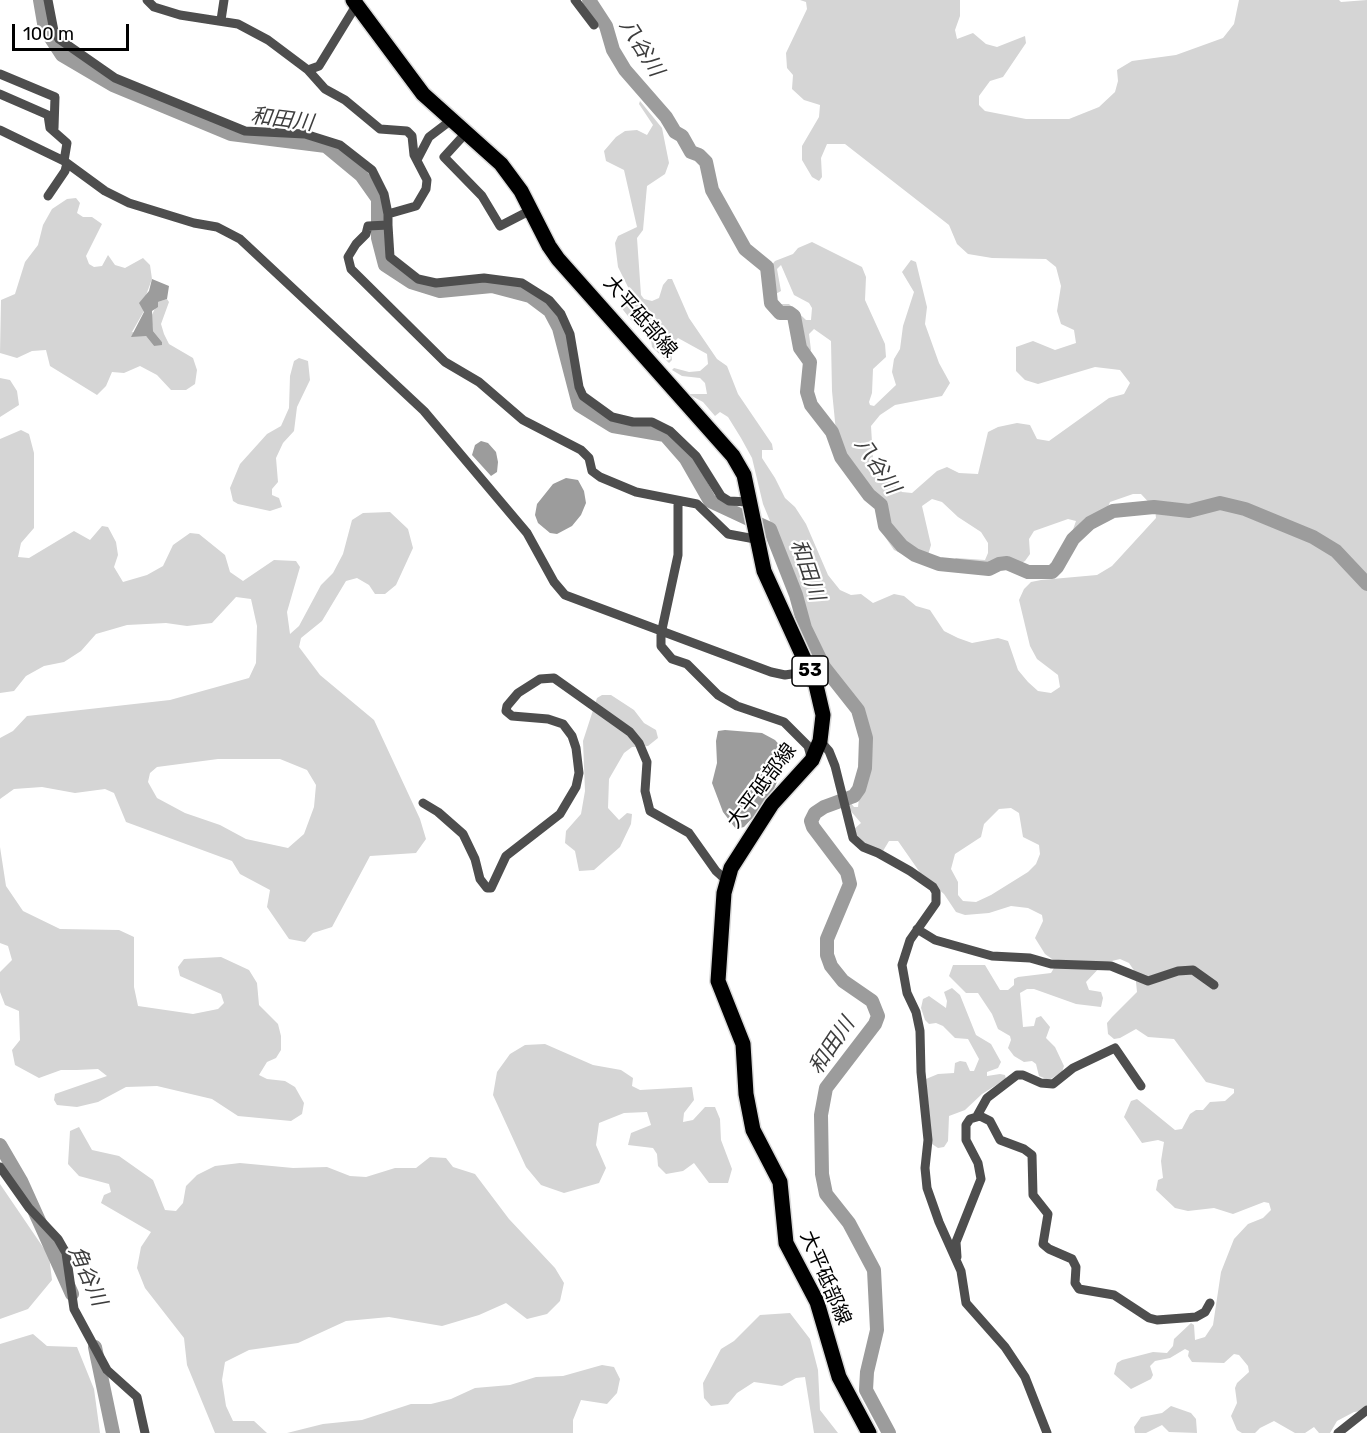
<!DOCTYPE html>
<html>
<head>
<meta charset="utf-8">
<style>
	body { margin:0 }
	#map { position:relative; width:1367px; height:1433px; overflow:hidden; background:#fff; font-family:Rubik,sans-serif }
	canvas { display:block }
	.scale { position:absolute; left:12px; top:24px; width:117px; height:27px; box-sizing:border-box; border:3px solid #000; border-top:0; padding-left:8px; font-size:18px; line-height:21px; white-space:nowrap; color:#000; -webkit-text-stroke:4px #fff; paint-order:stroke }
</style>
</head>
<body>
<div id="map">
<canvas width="1367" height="1433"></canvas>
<div class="scale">100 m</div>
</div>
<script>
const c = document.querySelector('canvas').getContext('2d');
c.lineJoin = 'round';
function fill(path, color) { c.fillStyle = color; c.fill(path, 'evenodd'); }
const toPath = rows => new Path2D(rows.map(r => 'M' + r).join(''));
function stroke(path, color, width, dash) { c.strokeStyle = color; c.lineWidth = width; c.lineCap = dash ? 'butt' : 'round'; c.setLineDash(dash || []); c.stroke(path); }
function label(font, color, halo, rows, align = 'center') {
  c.font = font + ' Rubik,"Noto Sans JP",sans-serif'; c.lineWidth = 4.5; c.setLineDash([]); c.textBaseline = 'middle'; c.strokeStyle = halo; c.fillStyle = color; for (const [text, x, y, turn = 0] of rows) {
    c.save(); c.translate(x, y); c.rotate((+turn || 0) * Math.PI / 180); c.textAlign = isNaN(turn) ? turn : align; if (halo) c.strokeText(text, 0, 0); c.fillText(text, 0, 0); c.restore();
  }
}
const green = toPath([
	[800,0,960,0,960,16,955,30,957,39,973,33,986,44,997,47,1025,36,1026,43,1003,77,990,81,979,96,979,105,985,111,1026,119,1069,119,1099,107,1115,92,1118,81,1117,70,1132,61,1176,55,1223,38,1234,24,1239,0,1339,0,1341,2,1367,0,1367,1410,1354,1412,1337,1421,1330,1433,1319,1433,1314,1427,1305,1433,1295,1433,1274,1421,1260,1428,1255,1433,1242,1433,1237,1430,1231,1416,1237,1403,1235,1388,1237,1383,1249,1372,1248,1366,1239,1355,1234,1354,1224,1363,1192,1362,1188,1356,1189,1351,1185,1349,1170,1358,1155,1361,1150,1366,1153,1375,1151,1379,1131,1389,1114,1374,1117,1363,1122,1360,1153,1352,1167,1353,1173,1346,1174,1339,1191,1323,1194,1325,1195,1340,1205,1337,1213,1325,1221,1272,1234,1239,1248,1224,1263,1218,1271,1210,1269,1203,1264,1202,1233,1214,1214,1208,1188,1211,1175,1208,1156,1190,1158,1180,1163,1178,1161,1161,1164,1142,1158,1140,1142,1143,1124,1117,1131,1101,1137,1099,1175,1130,1182,1129,1190,1114,1196,1110,1203,1110,1210,1102,1225,1101,1234,1093,1234,1089,1206,1082,1174,1039,1148,1037,1136,1029,1120,1038,1114,1039,1108,1034,1107,1023,1112,1017,1137,992,1135,972,1129,963,1120,959,1104,963,1086,982,1089,990,1101,992,1103,998,1101,1007,1076,1004,1034,989,1027,989,1020,993,1023,1027,1034,1026,1036,1018,1041,1016,1050,1027,1046,1038,1055,1047,1064,1066,1062,1072,1049,1080,1039,1076,1036,1064,1032,1061,1024,1062,1014,1056,1008,1048,1011,1040,1010,1036,998,1029,992,1014,978,993,966,993,949,976,953,965,985,965,1000,990,1008,990,1014,985,1014,979,1018,977,1051,973,1054,968,1052,959,1045,954,1035,938,1043,921,1042,915,1028,908,1011,906,989,913,965,915,956,912,944,894,921,874,898,841,889,841,883,851,863,843,856,835,854,829,861,823,849,809,848,804,850,802,854,807,858,807,859,798,865,790,864,783,870,773,872,753,860,709,831,670,812,635,794,579,763,504,752,458,741,438,728,417,720,412,715,416,703,402,688,394,707,394,705,383,700,378,682,376,672,370,674,368,689,372,700,371,708,364,707,354,678,338,676,340,678,349,677,352,671,352,672,360,669,363,652,347,650,332,644,325,635,325,620,306,629,289,618,267,615,243,618,236,637,227,624,170,606,161,604,151,616,137,625,131,637,130,647,135,653,125,639,104,640,101,662,128,669,163,665,174,647,186,643,230,637,238,641,295,644,299,652,301,659,298,663,285,668,279,672,279,689,318,717,359,727,366,738,394,772,444,773,450,762,450,762,458,775,478,785,498,795,507,806,524,828,575,840,590,851,595,861,594,873,603,894,594,904,596,916,606,930,610,944,631,958,638,972,643,998,638,1008,641,1018,670,1028,682,1038,691,1051,693,1060,687,1058,675,1037,659,1030,646,1019,600,1024,589,1031,582,1041,580,1097,575,1112,566,1156,518,1155,509,1141,494,1133,494,1110,502,1104,517,1069,549,1068,544,1076,521,1068,519,1034,531,1029,539,1030,554,1025,561,1014,567,951,570,945,567,956,558,985,560,988,553,988,543,981,532,958,517,942,502,932,499,922,506,931,545,928,555,911,558,894,550,881,531,880,508,869,499,838,452,832,391,831,341,814,329,809,334,811,350,808,353,805,352,796,315,791,310,781,308,781,304,789,304,806,320,811,320,812,308,809,303,794,295,781,265,777,269,781,291,774,295,769,281,770,267,775,261,793,254,798,248,812,242,862,267,866,277,865,300,885,344,886,357,873,369,872,393,869,402,870,405,874,406,896,385,892,372,894,359,900,349,903,326,914,292,902,272,911,260,916,262,927,307,925,324,939,363,950,383,942,396,895,405,880,415,871,426,873,459,888,479,902,492,912,493,937,471,947,467,959,473,978,474,988,432,998,427,1017,423,1030,425,1037,439,1049,441,1109,398,1124,394,1130,383,1120,370,1095,367,1038,384,1025,380,1016,371,1016,347,1033,341,1055,350,1076,343,1074,330,1061,324,1057,311,1061,286,1056,267,1046,259,992,258,968,254,957,244,949,225,845,144,827,144,821,158,822,177,819,181,812,177,802,160,802,146,819,117,820,105,804,100,792,89,793,75,787,68,786,53,807,9,806,2],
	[1011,808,1019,813,1023,837,1039,845,1040,854,1036,864,1028,872,991,895,976,902,963,901,958,895,958,882,951,869,955,854,981,837,984,824,999,809],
	[76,198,80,203,77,213,83,217,92,217,102,224,86,256,89,264,94,267,102,266,108,255,115,265,125,268,143,258,150,265,152,279,145,298,144,311,132,332,146,336,154,346,162,342,153,331,151,317,158,302,167,299,169,302,161,324,164,334,169,344,193,358,197,370,195,384,186,390,171,390,157,375,140,366,124,373,112,372,106,386,97,395,50,366,46,350,32,351,17,358,0,353,1,300,15,294,25,262,38,245,43,225,52,209,67,199],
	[299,358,308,361,310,380,297,407,294,431,283,443,276,458,278,482,272,489,272,495,279,498,282,507,270,511,238,504,233,501,230,488,240,464,267,434,281,426,289,408,290,376,294,361],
	[0,378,10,380,17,391,19,405,0,417],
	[21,430,29,434,34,453,34,528,21,543,18,557,29,558,74,531,90,540,102,526,108,527,116,542,118,555,114,567,123,582,147,575,163,566,173,545,190,533,199,534,225,555,230,572,243,581,274,560,296,561,300,567,287,612,290,634,299,626,321,585,333,573,343,554,352,520,363,513,390,512,408,529,413,548,396,585,385,594,375,594,369,585,357,578,346,581,322,621,301,638,299,647,320,675,374,720,420,819,426,839,416,853,370,856,332,927,313,933,305,942,289,939,267,907,270,890,240,874,232,861,126,822,114,793,105,789,75,793,42,787,14,789,0,799,0,738,13,731,27,716,170,700,249,678,256,663,257,626,251,599,236,597,212,623,187,626,166,623,127,625,96,634,81,651,64,662,44,666,26,676,14,691,0,693,0,439],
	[218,759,280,759,307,770,316,785,314,807,304,834,288,848,246,839,220,825,185,813,157,798,148,782,150,773,157,767],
	[602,695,611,695,634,710,644,723,656,730,658,738,648,746,632,747,624,753,609,779,608,808,619,820,627,813,632,814,631,824,620,847,594,870,579,871,575,851,565,843,566,831,581,814,585,791,583,741,597,698],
	[0,847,6,886,23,911,60,929,119,930,134,937,134,987,138,1006,193,1014,218,1009,224,1003,221,994,180,976,178,967,184,959,221,957,249,970,257,983,259,1005,278,1024,281,1036,281,1050,276,1058,267,1062,259,1075,267,1079,285,1081,295,1087,304,1103,302,1114,291,1121,238,1116,212,1099,157,1086,126,1087,98,1102,77,1107,57,1105,54,1100,55,1094,107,1076,98,1069,77,1070,61,1070,39,1078,15,1065,12,1050,20,1040,19,1011,5,1005,0,992,0,972,12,960,8,946,0,943],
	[952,988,960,995,976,1035,991,1044,1001,1062,998,1068,987,1072,987,1076,1000,1074,1005,1075,1006,1079,982,1094,965,1110,949,1116,948,1141,944,1147,938,1148,932,1144,926,1079,938,1074,954,1073,955,1063,960,1061,966,1062,970,1071,974,1071,979,1059,968,1039,955,1038,943,1026,936,1023,929,1024,925,1020,921,1008,923,999,929,996,946,1008,947,1001,944,992],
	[545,1044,593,1065,621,1070,633,1078,632,1086,640,1090,692,1087,694,1100,684,1113,683,1122,693,1120,705,1107,715,1107,720,1119,721,1140,732,1169,728,1183,709,1183,694,1163,683,1171,666,1174,658,1166,657,1154,653,1148,628,1145,631,1133,651,1125,647,1112,624,1113,599,1123,596,1145,606,1168,599,1183,564,1193,541,1185,526,1167,493,1095,497,1072,510,1054,525,1045],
	[79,1127,92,1150,119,1156,153,1180,165,1210,176,1211,183,1203,186,1186,197,1175,215,1166,240,1163,293,1168,327,1167,350,1176,366,1177,395,1168,416,1168,430,1157,446,1158,453,1167,475,1174,509,1219,555,1268,564,1283,560,1301,547,1314,527,1319,506,1303,479,1315,442,1326,389,1317,346,1321,298,1343,249,1350,225,1362,222,1380,226,1406,233,1421,254,1421,267,1433,215,1433,187,1365,184,1338,145,1288,137,1268,141,1247,151,1232,101,1203,104,1195,111,1192,109,1184,79,1176,68,1164,70,1131],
	[0,1184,49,1256,52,1280,28,1309,0,1319],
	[790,1313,810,1339,818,1370,820,1410,838,1433,814,1433,805,1377,796,1378,782,1386,754,1382,737,1393,728,1404,711,1406,704,1398,703,1383,721,1349,734,1341,760,1315],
	[33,1334,47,1346,77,1347,94,1389,100,1433,0,1433,0,1344],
	[602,1365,614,1367,620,1379,617,1393,607,1404,581,1400,573,1420,573,1433,287,1433,323,1424,362,1420,411,1404,431,1404,451,1399,475,1388,510,1385,536,1377,563,1376],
	[1171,1406,1191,1413,1196,1419,1197,1433,1169,1432,1162,1425,1146,1433,1135,1433,1134,1427,1141,1417,1162,1413]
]);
const water = toPath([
	[152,279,169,286,167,299,158,302,158,307,152,311,153,331,162,342,162,345,154,346,146,336,131,337,144,312,139,303,149,291],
	[481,441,488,443,496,452,498,462,497,472,491,476,472,455,475,445],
	[566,478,578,480,584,491,586,503,581,515,572,526,557,534,550,533,538,523,535,515,537,504,553,484],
	[725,730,762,733,775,740,783,749,785,762,770,799,744,827,736,829,723,812,712,783,717,763,716,741,718,731]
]);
const river = toPath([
	[40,0,45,29,62,55,113,85,231,134,326,146,361,175,378,199,378,238,385,265,411,282,440,291,492,286,530,296,550,311,559,328,579,405,613,426,665,435,686,459,710,501,770,529,796,595,805,628,824,667,858,710,866,738,865,768,859,789,854,796,824,807,815,813,811,821,813,827,847,872,850,884,827,939,827,955,831,966,843,981,872,1001,878,1016,875,1024,826,1088,821,1115,822,1174,826,1194,849,1223,874,1270,877,1330,867,1372,866,1390,889,1433],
	[589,0,606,26,613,50,625,70,666,117,675,132,682,136,691,152,699,155,706,162,712,190,745,249,767,267,771,303,780,313,790,313,794,316,800,348,810,362,807,392,811,405,832,432,841,457,869,495,881,505,885,526,902,546,915,555,939,564,989,569,999,564,1007,563,1028,572,1052,572,1057,567,1073,539,1090,523,1113,511,1154,507,1189,511,1220,503,1245,509,1313,537,1336,551,1367,584],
	[0,1145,21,1181,72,1294],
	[95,1347,113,1433]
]);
const minor = toPath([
	[48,0,54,31,59,39,115,78,245,131,305,134,340,145,372,170,384,194,388,214],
	[147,0,154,7,180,15,238,24,268,40,308,70,325,89,345,100,380,129,407,131,412,136,414,155,427,180,426,189,416,206,388,214,388,225,368,226,366,234,356,244,348,257,351,269,445,362,479,382,523,420,581,450,589,458,592,471,600,477,636,492,697,504,728,534,755,539],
	[575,0,594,25],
	[221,20,224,0],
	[308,70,319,66,357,4],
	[0,74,55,97,54,128],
	[0,94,48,115,50,128,67,143,64,161],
	[0,130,64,161,105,191,129,203,194,223,217,227,240,239,424,411,527,533,554,582,565,595,771,672,785,675,811,671],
	[465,134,444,157,482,196,500,226,531,210],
	[417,160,429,137,450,121],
	[48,196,65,171,67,163],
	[388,225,390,257,418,279,436,283,484,278,522,283,549,300,561,314,570,334,579,387,583,396,612,417,633,422,652,422,670,431,696,456,721,496,729,501,749,502],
	[678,502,678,555,661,634,661,646,672,659,687,664,718,695,737,706,784,722,808,746,812,760],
	[820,741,829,751,835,766,853,838,863,847,878,853,910,871,933,887,936,892,936,903,910,940,902,965,907,993,916,1012,920,1031,921,1072,928,1140,925,1168,927,1188,939,1222,961,1271,966,1303,1005,1347,1025,1377,1047,1433],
	[423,803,438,812,463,834,475,859,480,879,487,888,491,888,506,856,560,814,576,787,579,773,576,748,572,736,563,724,548,719,512,716,506,711,507,706,518,693,540,679,554,678,630,732,639,743,647,762,645,791,650,811,689,833,716,871,726,880],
	[917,929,935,940,992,956,1030,958,1051,964,1111,966,1148,981,1178,971,1193,970,1214,985],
	[977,1116,987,1098,1017,1075,1023,1075,1041,1083,1053,1084,1073,1068,1115,1048,1141,1086],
	[0,1167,29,1208,58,1239,66,1253,74,1309,107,1370,137,1397,145,1433],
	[957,1257,956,1242,981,1179,978,1163,966,1140,966,1125,970,1119,980,1116,990,1121,1000,1140,1024,1149,1032,1155,1033,1195,1048,1214,1043,1244,1049,1249,1072,1259,1076,1267,1075,1283,1079,1289,1114,1295,1149,1318,1157,1320,1196,1317,1205,1312,1210,1303],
	[1338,1433,1367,1410]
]);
const primary = toPath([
	[353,0,423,94,501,164,521,191,549,246,558,259,733,456,744,475,764,571,816,685,823,715,820,741,812,760,772,804,731,868,724,893,718,981,743,1044,746,1094,753,1130,780,1182,786,1243,817,1302,839,1377,869,1433]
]);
const shields = [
	[810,671,36]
];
const shieldNames = [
	["53",810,671]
];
const streetNames = [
	["大平砥部線",640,317,49],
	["大平砥部線",762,786,-53],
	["大平砥部線",825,1278,67]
];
const waterNames = [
	["八谷川",641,48,58],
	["和田川",282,120,7],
	["八谷川",877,466,56],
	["和田川",807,570,71],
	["和田川",832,1046,-56],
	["角谷川",87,1276,66]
];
fill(green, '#d5d5d5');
fill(water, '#9c9c9c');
stroke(river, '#9c9c9c', 14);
stroke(primary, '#dbdbdb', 18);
stroke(minor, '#4e4e4e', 9);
stroke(primary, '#000', 15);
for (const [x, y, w] of shields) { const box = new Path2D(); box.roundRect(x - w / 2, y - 15, w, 30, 4.5); c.fillStyle = '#fff'; c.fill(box); stroke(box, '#000', 1.5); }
label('bold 18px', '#000', null, shieldNames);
label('20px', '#000', '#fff', streetNames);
label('italic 21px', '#3d3d3d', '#fff', waterNames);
</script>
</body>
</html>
